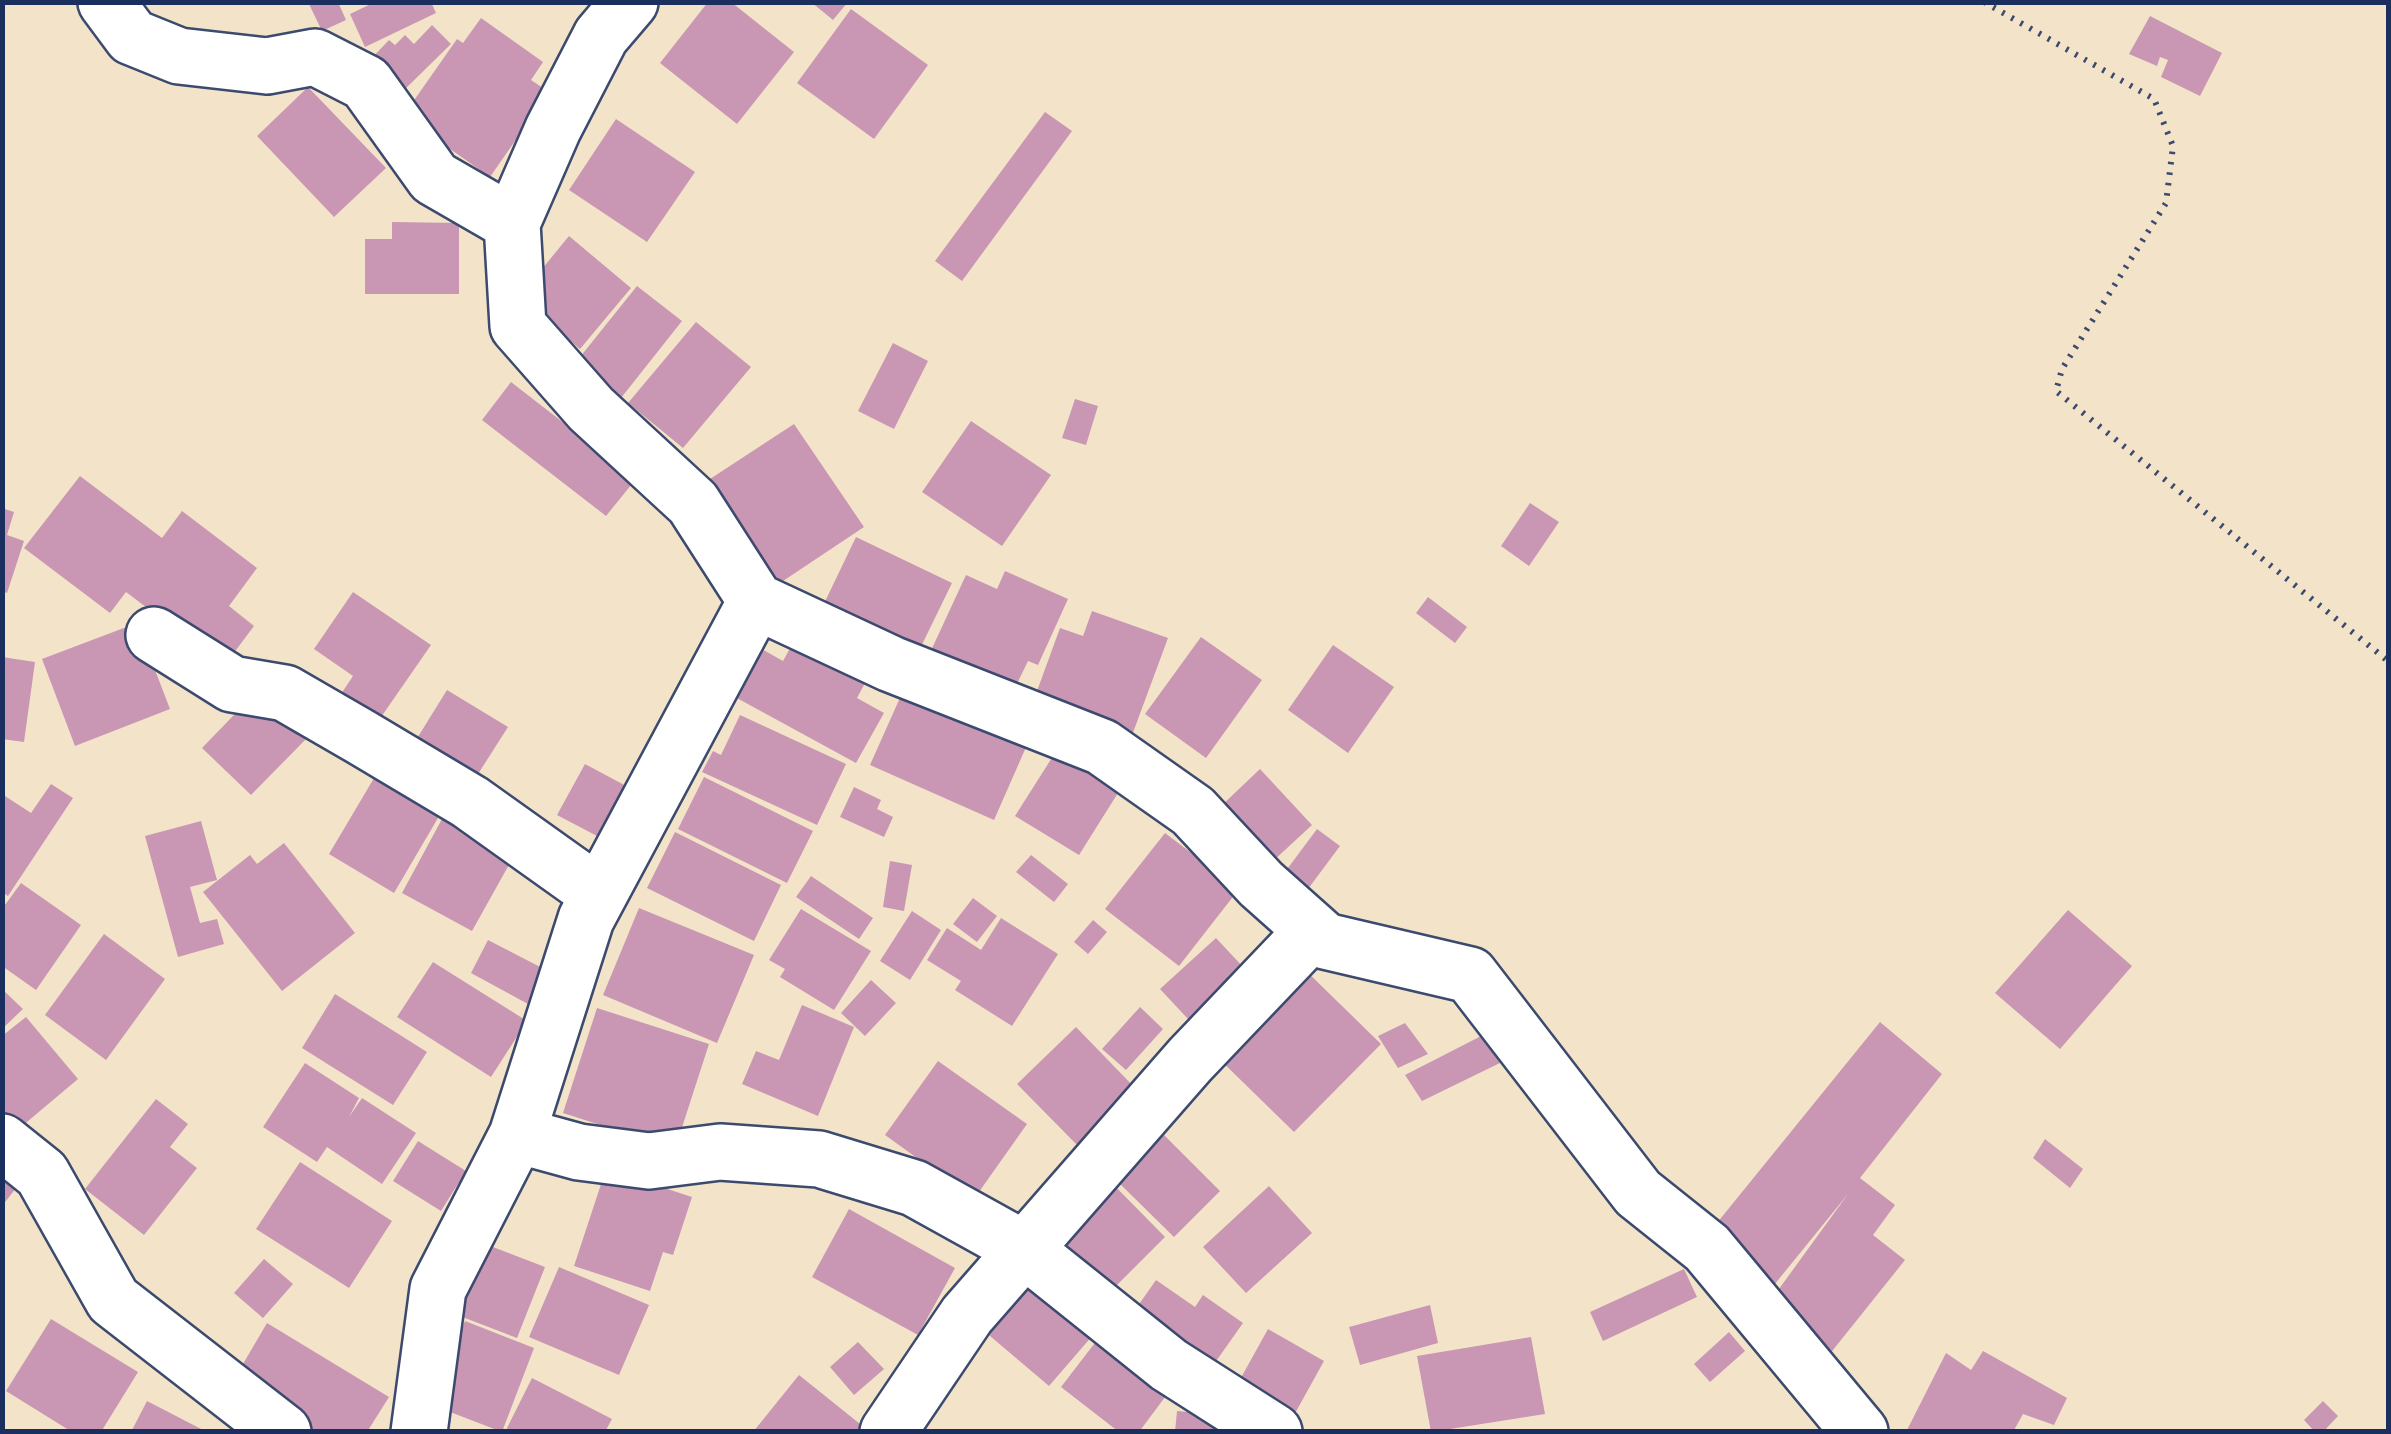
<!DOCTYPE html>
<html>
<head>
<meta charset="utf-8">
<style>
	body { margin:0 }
	#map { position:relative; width:2391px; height:1434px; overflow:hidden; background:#f3e4c9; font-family:"IM FELL English",serif }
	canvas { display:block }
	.frame { position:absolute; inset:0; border:5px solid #1b2f5e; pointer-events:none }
</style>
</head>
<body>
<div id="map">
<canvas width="2391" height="1434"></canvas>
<div class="frame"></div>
</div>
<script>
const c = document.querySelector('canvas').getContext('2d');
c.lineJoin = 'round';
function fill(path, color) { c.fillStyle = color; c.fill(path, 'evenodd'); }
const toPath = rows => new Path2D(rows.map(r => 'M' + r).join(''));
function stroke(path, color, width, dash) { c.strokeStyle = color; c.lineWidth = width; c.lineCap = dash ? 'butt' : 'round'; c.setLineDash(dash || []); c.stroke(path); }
const building = toPath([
	[308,2,338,2,346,20,322,31],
	[375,2,431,2,436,13,365,47,350,14],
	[708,2,731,2,794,52,737,124,660,63],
	[811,2,848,2,833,20],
	[851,9,928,65,874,139,797,83],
	[2150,16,2222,53,2200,96,2161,77,2168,60,2160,57,2157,66,2129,54],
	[481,18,543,62,531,80,549,92,490,177,403,116,457,39,463,43],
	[432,25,451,44,400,94,368,62,389,40,395,45,405,35,414,44],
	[308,87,386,168,334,217,257,136],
	[1045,112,1072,131,962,281,935,261],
	[616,119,695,172,647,242,569,190],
	[392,222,459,223,459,294,365,294,365,239,392,239],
	[569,236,631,288,580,349,519,297],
	[637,286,682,321,621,398,576,362],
	[696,322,751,367,683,448,628,403],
	[893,343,928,361,894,429,858,411],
	[511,382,636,479,606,516,482,420],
	[1075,399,1098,406,1086,445,1062,438],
	[971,421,1051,475,1002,546,922,492],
	[794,424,864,527,780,583,710,479],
	[80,476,162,538,182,511,257,568,229,606,254,626,224,666,126,592,110,613,24,548],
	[1530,503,1559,522,1529,566,1501,546],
	[2,508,14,512,7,535,24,541,7,593,2,591],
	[856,537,952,583,914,661,819,614],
	[1005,571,1068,599,1038,665,1028,661,1012,694,928,657,966,575,997,589],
	[353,592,431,645,379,720,341,694,353,676,314,649],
	[1428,597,1467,627,1455,643,1416,613],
	[1092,611,1168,638,1131,738,1033,702,1060,628,1083,636],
	[137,623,170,709,75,746,42,659],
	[799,632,871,672,857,698,884,713,856,763,724,691,751,643,783,661],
	[1201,637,1262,680,1206,758,1145,714],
	[1333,645,1394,687,1348,753,1288,710],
	[2,657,35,662,24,742,2,739],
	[259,689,308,737,251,795,202,748],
	[447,690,508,727,471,785,411,748],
	[903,691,1027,745,994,820,870,765],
	[740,715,846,764,817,825,702,772,713,751,721,755],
	[1060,745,1123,785,1079,855,1015,816],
	[585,764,643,795,616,846,557,815],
	[380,768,445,806,394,893,329,854],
	[1260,769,1312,825,1272,862,1220,807],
	[704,777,813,831,787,883,678,829],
	[51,784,73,798,8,896,2,892,2,794,31,813],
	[854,787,881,800,877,809,893,817,884,837,840,817],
	[449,806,520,845,472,931,402,893],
	[201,821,217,880,190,887,200,923,217,919,224,944,178,957,145,836],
	[1317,829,1340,846,1305,893,1282,876],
	[675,832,781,885,754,941,647,888],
	[1165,833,1239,889,1179,966,1105,909],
	[284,843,355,933,282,991,203,892,250,855,257,864],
	[1031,855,1068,884,1054,902,1016,872],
	[890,861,912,865,904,911,883,907],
	[811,876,873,918,859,939,796,897],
	[21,883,81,925,36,990,2,966,2,909],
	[973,898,997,916,977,942,953,924],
	[639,908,754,955,717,1043,603,995],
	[801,909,871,951,834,1010,780,977,785,969,769,960],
	[2068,910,2132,966,2060,1049,1995,993],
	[912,911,941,930,910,980,880,961],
	[1001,918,1058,954,1012,1026,955,990,961,981,927,960,947,928,981,950],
	[1093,920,1107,932,1088,954,1074,942],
	[104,934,165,979,106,1060,45,1015],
	[1216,938,1258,983,1202,1034,1160,989],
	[488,940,546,970,528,1004,471,973],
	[433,962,527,1021,491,1077,397,1017],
	[1297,962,1381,1044,1294,1132,1210,1050],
	[871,980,896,1003,865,1036,841,1013],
	[2,989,23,1009,2,1029],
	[335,994,427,1052,393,1105,302,1048],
	[802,1005,854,1027,818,1116,742,1084,756,1051,779,1060],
	[1140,1007,1163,1029,1126,1070,1102,1049],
	[597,1008,709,1044,675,1149,563,1113],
	[26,1017,78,1079,15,1132,2,1117,2,1036],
	[1880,1022,1942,1074,1860,1178,1895,1205,1873,1235,1905,1260,1825,1360,1768,1304,1848,1194,1770,1290,1708,1234],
	[1405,1023,1428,1054,1398,1068,1378,1036],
	[1076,1027,1137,1090,1078,1146,1017,1084],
	[1487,1033,1504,1061,1422,1101,1405,1075],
	[938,1061,1027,1124,974,1199,885,1135],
	[305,1063,359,1098,349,1117,362,1098,416,1133,382,1184,327,1147,317,1162,263,1127],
	[156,1099,188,1124,170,1147,197,1168,144,1235,85,1189],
	[1164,1135,1220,1191,1174,1237,1117,1181],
	[2045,1139,2083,1169,2070,1188,2033,1158],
	[418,1141,466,1171,441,1211,393,1181],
	[300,1162,392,1221,349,1288,256,1229],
	[2,1169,20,1183,2,1206],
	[606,1169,692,1197,673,1255,663,1252,650,1291,574,1266],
	[1109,1180,1165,1237,1104,1298,1047,1242],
	[1269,1186,1312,1233,1246,1293,1203,1247],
	[849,1209,955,1268,918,1335,812,1277],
	[480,1242,545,1267,517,1338,452,1313],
	[1027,1253,1106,1320,1049,1386,970,1319],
	[264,1259,293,1284,263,1318,234,1293],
	[559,1267,649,1305,619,1375,529,1337],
	[1684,1269,1697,1297,1603,1341,1590,1312],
	[1156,1280,1195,1307,1203,1295,1243,1323,1207,1374,1128,1320],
	[1430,1305,1438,1343,1360,1365,1349,1327],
	[51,1319,138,1372,101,1432,72,1432,6,1391],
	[465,1321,534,1348,502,1432,432,1405],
	[267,1323,389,1397,367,1432,317,1432,233,1381],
	[1268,1329,1324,1361,1288,1426,1232,1394],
	[1104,1331,1174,1385,1139,1432,1119,1432,1061,1387],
	[1729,1332,1745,1351,1710,1382,1694,1364],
	[1531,1337,1545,1414,1431,1432,1417,1356],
	[858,1342,884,1369,854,1395,830,1367],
	[1983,1351,2067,1398,2054,1425,2023,1414,2013,1432,1906,1432,1946,1353,1971,1370],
	[799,1375,870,1432,753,1432],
	[532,1378,612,1419,605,1432,505,1432],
	[147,1401,207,1432,131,1432],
	[2323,1401,2338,1416,2323,1432,2315,1432,2304,1420],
	[1177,1411,1245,1417,1243,1432,1175,1432]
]);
const path = toPath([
	[1984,2,2154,99,2173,146,2166,203,2062,369,2056,391,2388,661]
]);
const minor = toPath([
	[106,2,132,37,179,56,267,66,315,57,366,83,434,178,512,223],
	[756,601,891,664,1102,747,1193,811,1261,884,1325,941,1470,975,1638,1193,1707,1248,1860,1432],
	[154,635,232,684,285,693,361,737,470,802,599,894],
	[517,1135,579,1152,649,1161,720,1152,819,1159,914,1188,1024,1249,1169,1365,1274,1432],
	[2,1142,42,1174,113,1300,283,1432],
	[419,1432,438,1289,517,1135,586,919,756,601,693,503,591,409,518,326,512,223,553,129,601,36,630,2],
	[888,1432,967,1315,1190,1060,1313,931]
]);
fill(building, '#c997b3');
stroke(minor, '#3b4a6e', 60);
stroke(path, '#3b4a6e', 6, [2.5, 8]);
stroke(minor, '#fff', 55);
</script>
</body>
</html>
